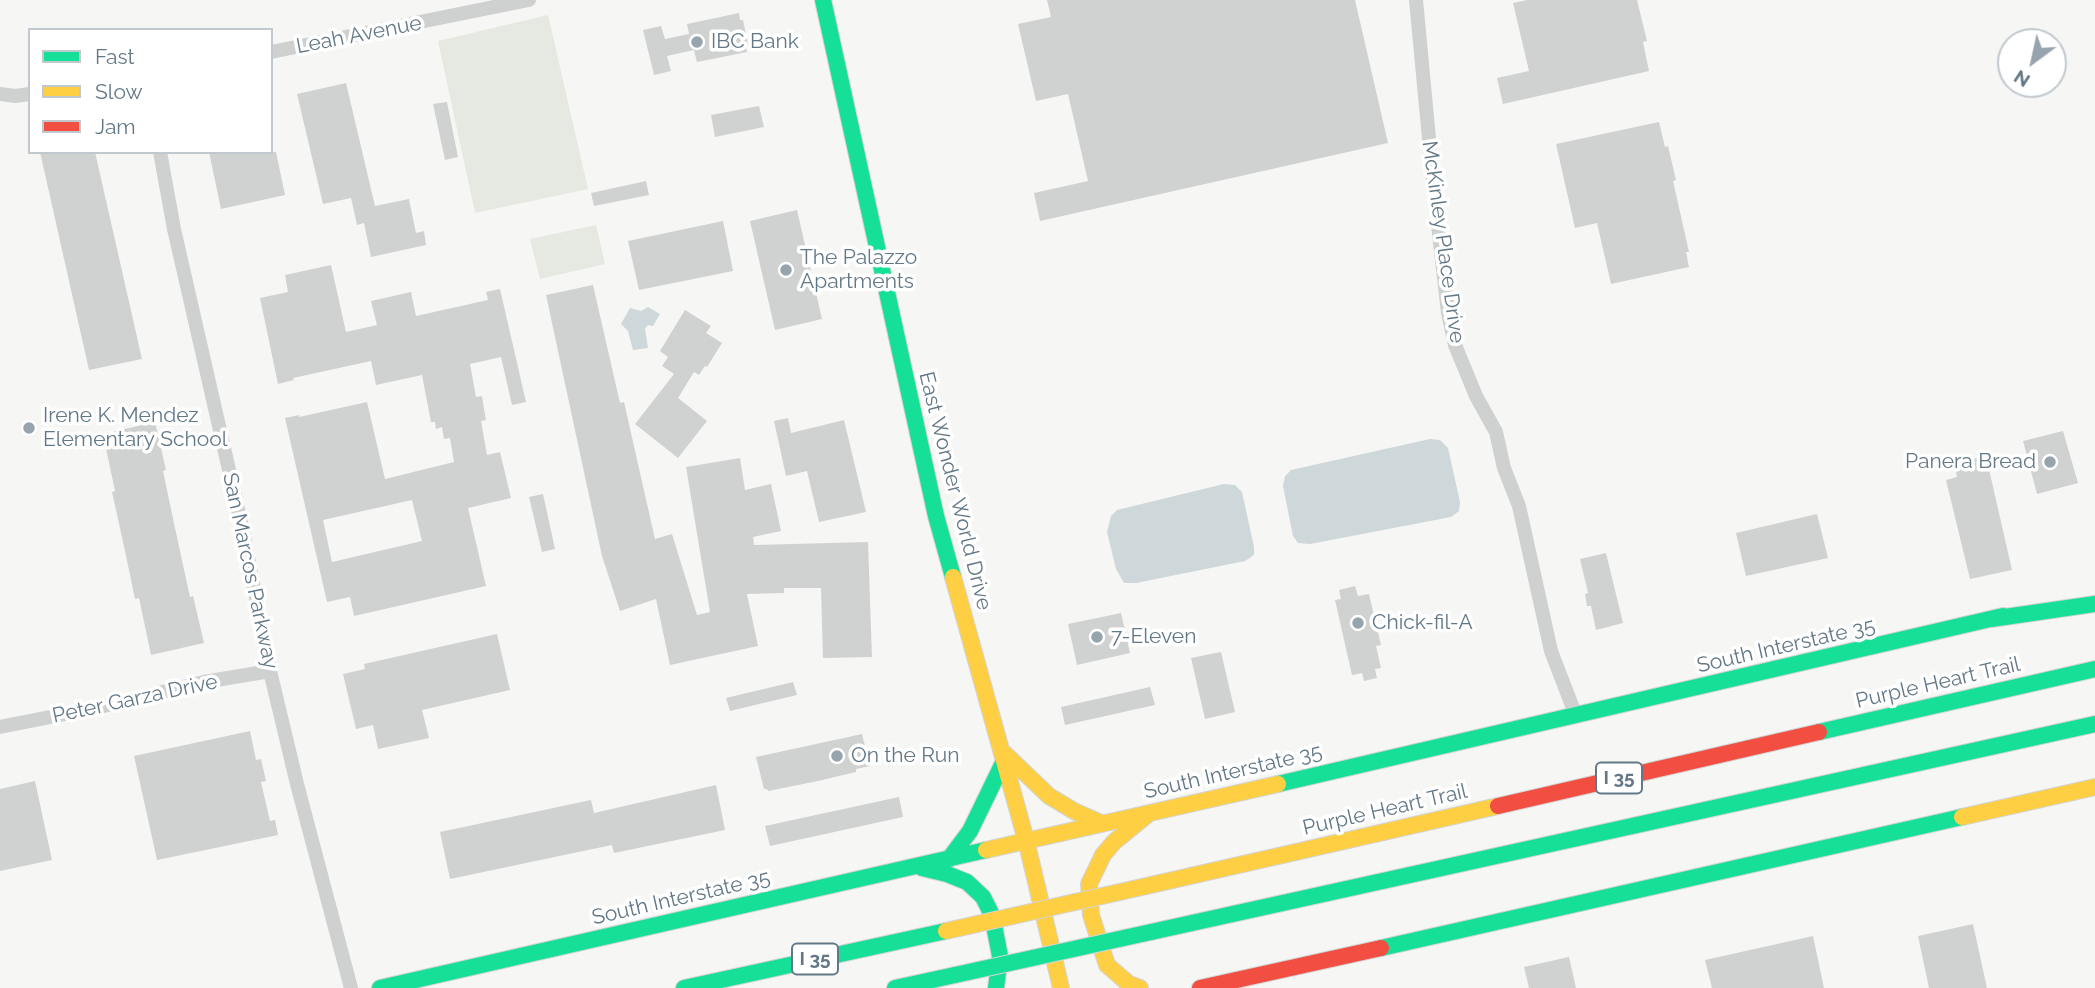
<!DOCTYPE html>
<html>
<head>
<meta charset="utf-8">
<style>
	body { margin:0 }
	#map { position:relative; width:2095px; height:988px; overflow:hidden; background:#f6f6f4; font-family:Raleway,sans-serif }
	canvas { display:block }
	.legend { position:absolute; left:28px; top:28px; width:245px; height:126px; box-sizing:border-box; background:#fff; border:2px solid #c1c9cf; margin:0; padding:9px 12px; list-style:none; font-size:21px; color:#637887 }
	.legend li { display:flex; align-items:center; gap:14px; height:35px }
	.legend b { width:35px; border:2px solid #c1c9cf }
	.north { position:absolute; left:1997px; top:28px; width:70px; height:70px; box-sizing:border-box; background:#fff; border:2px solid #c1c9cf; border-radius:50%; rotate:213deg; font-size:19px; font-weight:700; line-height:28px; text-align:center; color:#637887 }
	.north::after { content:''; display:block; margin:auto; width:24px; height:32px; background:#96a4ad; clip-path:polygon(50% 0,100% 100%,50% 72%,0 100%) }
</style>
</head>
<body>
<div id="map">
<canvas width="2095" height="988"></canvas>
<ul class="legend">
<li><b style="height:9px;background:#16e098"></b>Fast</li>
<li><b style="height:9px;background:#ffcf43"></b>Slow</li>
<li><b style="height:9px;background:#f24e42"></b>Jam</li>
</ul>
<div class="north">N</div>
</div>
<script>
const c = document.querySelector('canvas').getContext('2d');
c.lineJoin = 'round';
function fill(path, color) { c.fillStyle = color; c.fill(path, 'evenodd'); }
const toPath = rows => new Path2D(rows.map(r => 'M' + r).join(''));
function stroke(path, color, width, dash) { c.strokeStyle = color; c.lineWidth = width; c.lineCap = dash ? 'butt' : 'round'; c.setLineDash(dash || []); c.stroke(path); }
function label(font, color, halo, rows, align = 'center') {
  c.font = font + ' Raleway,sans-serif'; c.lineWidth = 7; c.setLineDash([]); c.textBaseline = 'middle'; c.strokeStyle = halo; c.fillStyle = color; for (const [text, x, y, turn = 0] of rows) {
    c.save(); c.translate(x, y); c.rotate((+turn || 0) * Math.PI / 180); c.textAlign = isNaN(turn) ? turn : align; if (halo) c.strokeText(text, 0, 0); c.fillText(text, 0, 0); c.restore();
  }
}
const green = toPath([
	[548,15,588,189,475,213,438,41],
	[596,225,605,264,540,279,530,239]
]);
const water = toPath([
	[648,307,660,314,653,326,648,325,645,329,648,348,633,350,628,331,621,324,630,308,641,311],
	[1430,439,1440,440,1448,448,1460,502,1459,511,1451,517,1310,544,1298,543,1293,536,1283,486,1285,476,1291,470],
	[1224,484,1235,485,1242,492,1254,547,1254,555,1245,561,1136,583,1124,583,1116,569,1107,532,1111,516,1117,510]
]);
const building = toPath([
	[1047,0,1355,0,1388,143,1040,221,1034,193,1088,181,1068,94,1036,101,1018,24,1051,17],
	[1527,0,1637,0,1647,41,1643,42,1649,71,1503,104,1497,78,1529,71,1513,3],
	[739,13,740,20,743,20,748,44,745,45,747,52,697,62,694,50,667,56,671,71,654,75,643,30,661,26,665,39,689,34,687,24],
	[346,83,375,206,409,199,416,233,424,231,426,245,371,257,364,223,357,225,351,198,323,204,297,94],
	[447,102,458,157,445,160,433,104],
	[759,106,764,127,715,137,711,115],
	[1659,122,1665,147,1668,146,1676,180,1673,181,1689,252,1686,252,1689,267,1611,284,1597,223,1575,228,1556,144],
	[40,152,95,152,142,359,89,370],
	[209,152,276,152,285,195,221,209],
	[646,181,649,195,594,206,591,193],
	[797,210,822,319,775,330,750,221],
	[723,221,733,271,639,290,628,241],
	[331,265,346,332,377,325,371,301,411,292,416,316,488,300,486,292,500,289,526,402,512,405,501,357,470,364,476,397,482,396,484,409,486,420,481,421,487,455,500,452,511,498,468,508,486,586,354,616,350,597,327,602,285,418,299,415,299,417,367,402,385,479,454,462,450,438,444,439,442,427,436,429,435,422,431,422,422,375,376,385,371,361,293,378,294,380,278,384,260,298,288,292,285,275],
	[412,500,422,541,332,562,323,520],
	[593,285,620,403,624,402,655,539,672,534,697,615,710,612,686,467,740,458,745,490,771,484,781,531,753,537,754,545,868,542,872,657,823,658,821,588,784,588,784,593,747,594,758,646,670,665,656,599,620,611,602,556,546,295],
	[685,310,711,326,706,333,722,343,707,367,705,366,699,375,694,372,678,398,707,421,678,458,635,424,674,374,662,366,668,357,660,351],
	[788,418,791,433,844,420,866,512,819,522,807,471,786,476,774,421],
	[155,422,166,470,163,471,175,528,190,597,193,596,204,643,151,655,139,598,135,599,125,551,112,492,115,491,103,434],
	[2063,431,2078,483,2037,494,2023,441],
	[1986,456,2012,570,1970,579,1946,480,1957,477,1954,463],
	[543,494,555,549,542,552,529,497],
	[1817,514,1828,558,1746,576,1736,533],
	[1606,553,1623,623,1596,630,1591,606,1587,606,1585,594,1588,593,1580,559],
	[1355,586,1358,596,1369,594,1381,645,1376,646,1381,668,1375,669,1377,678,1364,681,1362,673,1352,675,1335,600,1341,599,1339,590],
	[1121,613,1130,653,1077,665,1068,624],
	[497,634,510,690,422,710,429,738,378,749,373,725,356,729,343,674,365,669,364,664],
	[1221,652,1235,712,1205,719,1191,658],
	[793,682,797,695,730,711,726,698],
	[1150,687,1155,705,1065,725,1061,707],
	[250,731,256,760,261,759,266,781,261,782,270,821,275,820,278,835,157,860,134,756],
	[862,734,870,766,856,769,856,772,818,781,768,791,767,789,764,789,756,757],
	[35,781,52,860,0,871,0,789],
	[716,785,725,830,614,853,612,845,450,879,440,832,591,800,594,813],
	[899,797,903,817,770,846,765,826],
	[1973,924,1987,988,1929,988,1918,936],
	[1813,936,1824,988,1712,988,1705,960],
	[1569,957,1576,988,1529,988,1524,967]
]);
const street = toPath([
	[1416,0,1433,181,1448,313,1455,345,1476,396,1496,432,1504,468,1519,506,1551,651,1576,716],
	[271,52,529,0],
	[0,94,15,96,30,94],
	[160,152,174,229,243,531,270,671,297,784,351,988],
	[0,727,91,709,204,682,270,671]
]);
const fast = toPath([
	[823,0,936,516,953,577],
	[1991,619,2095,604],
	[1819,732,2095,669],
	[1278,784,2003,616],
	[949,859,970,831,1004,761],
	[922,868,947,874,967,882,983,897,992,915,1000,956,996,988],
	[1151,932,2095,724],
	[1381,948,1962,817],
	[380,988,986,850],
	[684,988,946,931],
	[895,988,955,975]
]);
const slow = toPath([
	[953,577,1026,840,1061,988],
	[1004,753,1049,796,1074,811,1101,823],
	[1962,817,2095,787],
	[986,850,1278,784],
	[1142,887,1498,806],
	[1140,988,1129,984,1107,965,1091,915,1089,884,1103,855,1114,842,1147,815]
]);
const jam = toPath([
	[1498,806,1819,732],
	[1200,988,1381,948]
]);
const fastBridge = toPath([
	[955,975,1151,932]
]);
const slowBridge = toPath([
	[946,931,1142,887]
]);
const markers = [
	[697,42,7,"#96a4ad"],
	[786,270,7,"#96a4ad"],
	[29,428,7,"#96a4ad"],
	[2050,462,7,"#96a4ad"],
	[1358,623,7,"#96a4ad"],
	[1097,637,7,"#96a4ad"],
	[837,756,7,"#96a4ad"]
];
const shields = [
	[1619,778,46],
	[815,959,46]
];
const shieldNames = [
	["I 35",1619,778],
	["I 35",815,959]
];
const streetNames = [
	["Leah Avenue",359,35,-11],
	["McKinley Place Drive",1443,242,82],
	["East Wonder World Drive",955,491,76],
	["San Marcos Parkway",250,571,78],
	["South Interstate 35",1786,646,-13],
	["Purple Heart Trail",1938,683,-13],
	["Peter Garza Drive",135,699,-12],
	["South Interstate 35",1233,772,-13],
	["Purple Heart Trail",1385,810,-13],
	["South Interstate 35",681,898,-13]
];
const poiNames = [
	["IBC Bank",711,42],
	["The Palazzo",800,258],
	["Apartments",800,282],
	["Irene K. Mendez",43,416],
	["Elementary School",43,440],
	["Panera Bread",2036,462,"right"],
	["Chick-fil-A",1372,623],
	["7-Eleven",1111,637],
	["On the Run",851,756]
];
fill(green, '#e6e9e2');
fill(water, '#ced7d9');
fill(building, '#d0d2d2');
stroke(fast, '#d2d4d4', 18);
stroke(slow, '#d2d4d4', 18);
stroke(jam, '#d2d4d4', 18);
stroke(street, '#cfd1d1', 14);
stroke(fast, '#16e098', 16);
stroke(slow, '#ffcf43', 16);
stroke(jam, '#f24e42', 16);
stroke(fastBridge, '#d3d4d4', 18, []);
stroke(slowBridge, '#d3d4d4', 18, []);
stroke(fastBridge, '#16e098', 16);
stroke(slowBridge, '#ffcf43', 16);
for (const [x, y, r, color] of markers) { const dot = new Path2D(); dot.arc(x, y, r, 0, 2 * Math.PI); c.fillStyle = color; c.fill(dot); stroke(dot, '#fff', 2.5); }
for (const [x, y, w] of shields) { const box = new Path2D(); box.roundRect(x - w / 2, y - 15.5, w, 31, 5); c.fillStyle = '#fff'; c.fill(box); stroke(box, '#637887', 2); }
label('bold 19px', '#637887', null, shieldNames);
label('21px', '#637887', '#fff', streetNames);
label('21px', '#637887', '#fff', poiNames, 'left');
</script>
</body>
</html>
